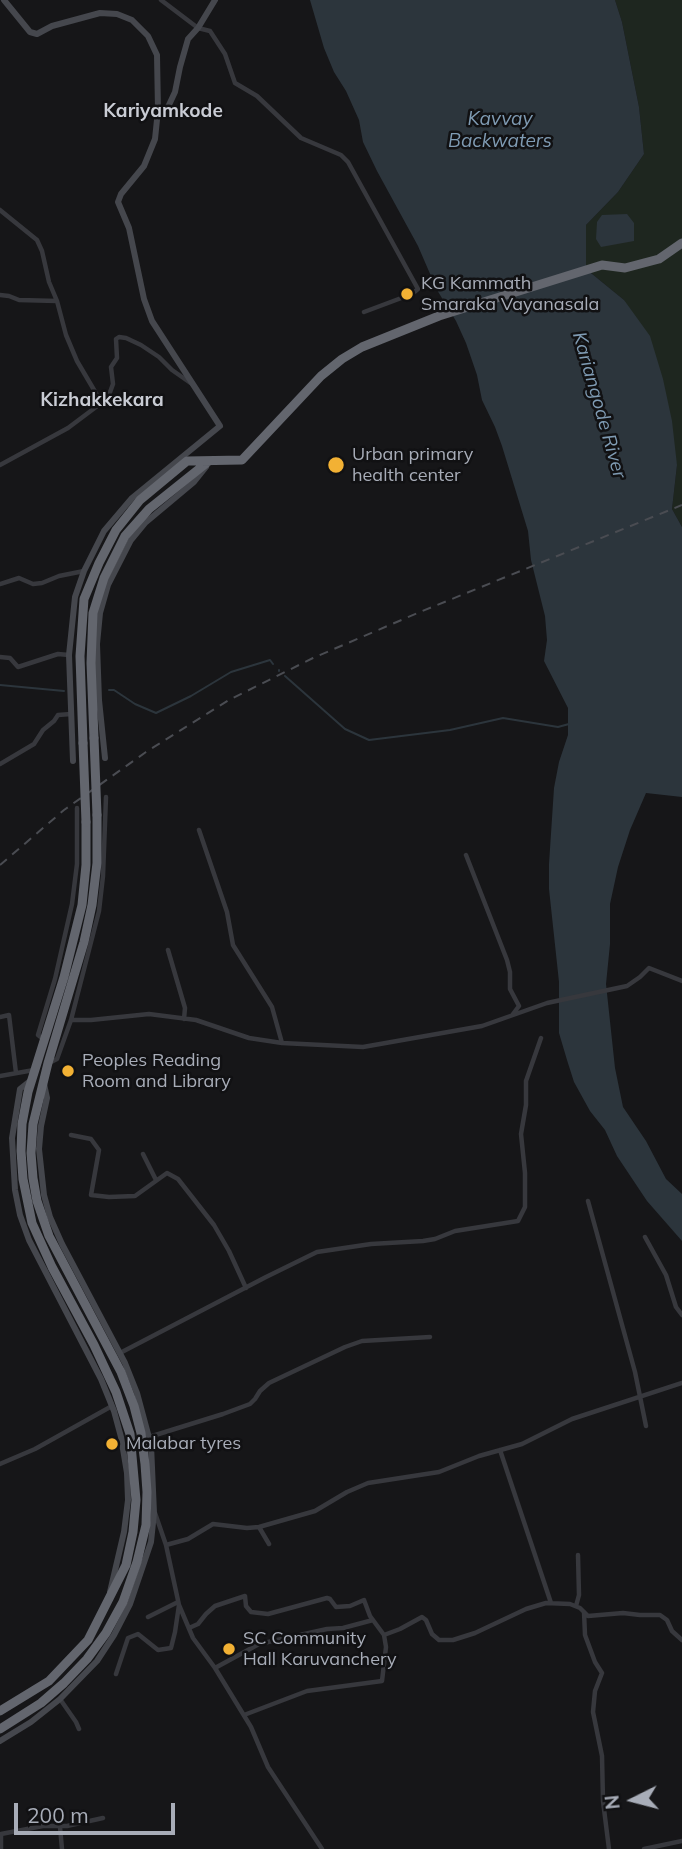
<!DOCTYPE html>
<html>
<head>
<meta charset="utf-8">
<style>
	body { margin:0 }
	#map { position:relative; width:682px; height:1849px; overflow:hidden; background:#161618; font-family:Mulish,sans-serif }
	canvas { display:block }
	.north { position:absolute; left:598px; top:1765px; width:70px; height:70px; -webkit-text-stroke:5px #111113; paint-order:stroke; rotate:264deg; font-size:19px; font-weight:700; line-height:28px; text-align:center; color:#a8adb8 }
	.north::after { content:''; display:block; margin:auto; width:24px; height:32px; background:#a8adb8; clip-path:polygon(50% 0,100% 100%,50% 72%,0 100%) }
	.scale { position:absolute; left:14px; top:1803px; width:161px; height:32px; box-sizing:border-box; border:4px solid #a8adb8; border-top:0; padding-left:9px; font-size:21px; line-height:24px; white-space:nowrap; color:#a8adb8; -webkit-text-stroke:5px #111113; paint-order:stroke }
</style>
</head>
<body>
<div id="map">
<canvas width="682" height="1849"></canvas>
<div class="north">N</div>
<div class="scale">200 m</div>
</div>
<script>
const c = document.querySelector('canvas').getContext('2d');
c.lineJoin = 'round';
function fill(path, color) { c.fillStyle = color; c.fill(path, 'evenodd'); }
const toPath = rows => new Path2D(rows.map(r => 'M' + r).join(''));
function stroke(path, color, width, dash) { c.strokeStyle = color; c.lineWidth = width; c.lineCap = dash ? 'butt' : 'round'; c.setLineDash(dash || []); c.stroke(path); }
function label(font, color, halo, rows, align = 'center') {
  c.font = font + ' Mulish,sans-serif'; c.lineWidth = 5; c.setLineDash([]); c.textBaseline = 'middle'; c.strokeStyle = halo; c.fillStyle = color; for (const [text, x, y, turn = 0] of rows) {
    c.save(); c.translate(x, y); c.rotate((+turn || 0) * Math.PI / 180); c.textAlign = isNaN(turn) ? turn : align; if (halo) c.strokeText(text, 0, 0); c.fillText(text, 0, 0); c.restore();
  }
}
const green = toPath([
	[615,0,682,0,682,527,672,509,677,465,624,300,586,269,586,225,618,192,644,154,639,107,622,22]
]);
const water = toPath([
	[310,0,615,0,622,22,639,107,644,154,618,192,586,225,586,269,624,300,650,336,663,379,672,421,677,465,672,509,682,527,682,797,646,793,630,830,618,867,610,904,610,944,606,984,615,1068,623,1107,646,1141,666,1179,682,1194,682,1241,647,1201,617,1156,605,1130,590,1111,574,1082,567,1060,559,1033,559,982,549,889,549,864,554,788,559,762,568,735,568,708,544,661,547,640,545,616,531,560,528,531,502,446,495,427,482,400,477,375,466,343,456,321,437,290,418,246,377,171,363,142,359,120,346,91,334,72,324,48],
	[627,214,634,223,634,241,601,247,596,239,597,222,602,215]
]);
const stream = toPath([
	[279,670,279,671],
	[285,676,345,729,369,740,450,730,503,718,558,727,569,724],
	[0,685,64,691],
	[109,690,114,690,135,704,156,713,191,696,231,672,270,660,273,664]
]);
const street = toPath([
	[161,0,198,28,210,31,225,54,235,83,257,96,301,138,341,155,348,162,418,289,412,294,364,312],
	[0,210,37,240,42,251,49,282,57,301,66,335,77,361,97,395,104,401,109,395,113,384,111,367,117,358,116,339,119,337,126,338,141,345,159,357,172,370,192,384],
	[0,295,9,296,19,300,57,301],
	[0,465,68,428,104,401],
	[0,584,19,578,33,584,42,583,59,576,84,571],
	[0,657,10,658,18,667,58,654,69,655],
	[0,764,34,744,43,730,54,721,58,715,71,714],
	[199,830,227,912,233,945,272,1007,282,1043],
	[466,855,507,960,510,972,510,989,519,1006,513,1014],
	[168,950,185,1008,184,1019],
	[0,1017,9,1015,16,1073],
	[71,1020,91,1020,149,1014,196,1020,249,1038,282,1043,363,1047,482,1026,547,1003,627,986,640,977,649,968,682,981],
	[43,1039,38,1035,55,979,72,904,77,864,77,808],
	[49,1063,57,1059,71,1020,99,911,103,876,106,797],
	[0,1076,34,1070],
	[71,1135,91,1139,99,1150,91,1195,109,1197,135,1196,167,1173,178,1179,214,1225,229,1251,246,1288],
	[143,1154,156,1180],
	[588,1201,635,1372,646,1426],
	[645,1237,666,1275,676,1307,682,1315],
	[120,1353,266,1277,317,1252,371,1244,423,1241,435,1239,455,1231,518,1221,525,1207,525,1173,521,1134,526,1105,526,1081,541,1038],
	[149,1437,223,1414,250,1404,255,1399,260,1391,269,1383,345,1347,362,1341,430,1337],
	[500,1450,551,1603],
	[0,1464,35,1449,112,1406],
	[259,1527,269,1544],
	[166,1545,188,1539,213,1524,247,1528,259,1527,315,1511,347,1492,368,1483,439,1472,479,1456,522,1444,572,1419,682,1383],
	[179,1605,193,1638,215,1668,251,1727,268,1767,322,1849],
	[576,1606,579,1595,578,1555],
	[584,1612,585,1635,595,1662,602,1673,595,1691,593,1712,602,1756,603,1801,609,1849],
	[148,1617,178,1602],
	[189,1628,198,1624,206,1614,215,1606,245,1596,246,1606,251,1612,268,1614,327,1598,330,1599,336,1607,350,1606,364,1600,370,1616,384,1635,400,1629,422,1617,426,1620,432,1634,439,1640,453,1640,475,1633,526,1609,546,1603,570,1604,580,1608,588,1616,623,1613,640,1615,660,1615,667,1620,672,1631,682,1640],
	[215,1668,259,1644,327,1629,343,1628,373,1620],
	[116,1674,128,1638,138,1634,158,1650,171,1648,175,1632,179,1605,166,1545,155,1513],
	[60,1699,76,1722,79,1729],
	[244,1715,307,1691,382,1681,386,1647,384,1635],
	[60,1827,62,1849],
	[1,1849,1,1834,43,1826,67,1826,103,1818],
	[644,1849,682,1841]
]);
const secondary = toPath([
	[4,0,30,32,37,34,52,26,100,13,117,14,132,20,148,36,157,55,158,110,155,139,144,166,121,194,118,202,129,228,144,299,152,321,220,426,132,498,104,531,84,571,75,597,69,655,73,761],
	[158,110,168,107,175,92,180,67,188,39,198,28,215,0],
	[105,758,99,700,97,644,100,613,108,585,131,540,145,523,194,482,206,467],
	[30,1081,20,1089,12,1138,15,1190,20,1215,29,1240,101,1379,114,1411,121,1437,127,1473,128,1500,124,1532,110,1592],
	[0,1741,31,1722,60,1699,97,1661,114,1635,130,1604,151,1542,154,1513,151,1445,137,1393,125,1363,62,1244,50,1217,44,1195,39,1149,41,1126,47,1098,44,1084]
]);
const highway = toPath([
	[94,738,91,663,93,613,104,578,125,536,149,509,209,461],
	[83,743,80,656,84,599,99,563,116,530,140,500,187,461,242,460,321,376,342,359,362,347,439,316,602,265,625,268,659,259,682,243],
	[0,1711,49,1681,88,1640,126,1565,133,1532,136,1500,130,1434,116,1392,94,1345,52,1267,32,1223,23,1179,21,1151,22,1124,28,1092,64,977,82,905,86,865,86,822],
	[0,1729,41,1703,64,1683,87,1659,106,1633,123,1602,137,1562,146,1525,147,1492,145,1464,141,1433,134,1406,121,1372,49,1236,37,1201,33,1178,31,1153,33,1124,48,1063,84,942,92,905,97,863,97,815]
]);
const rail = toPath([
	[0,865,64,810,146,752,229,700,313,658,420,612,682,505]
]);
const highwayBridge = toPath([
	[94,738,97,815],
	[83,743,86,822]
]);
const markers = [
	[407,294,7,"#f2b134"],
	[336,465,9,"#f2b134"],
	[68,1071,7,"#f2b134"],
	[112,1444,7,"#f2b134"],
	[229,1649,7,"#f2b134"]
];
const poiNames = [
	["KG Kammath",421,284],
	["Smaraka Vayanasala",421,305],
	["Urban primary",352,455],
	["health center",352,476],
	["Peoples Reading",82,1061],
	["Room and Library",82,1082],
	["Malabar tyres",126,1444],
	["SC Community",243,1639],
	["Hall Karuvanchery",243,1660]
];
const neighbourhoodNames = [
	["Kariyamkode",163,111],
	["Kizhakkekara",102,400]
];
const waterNames = [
	["Kavvay",500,119],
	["Backwaters",500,141],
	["Kariangode River",599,405,74]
];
fill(green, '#1e261f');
fill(water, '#2c353c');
stroke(stream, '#2c353c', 2);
stroke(street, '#37383d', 4.5);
stroke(secondary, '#45474d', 6);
stroke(highway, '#63666e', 9);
stroke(rail, '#4a4c52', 2, [9, 7]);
stroke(highwayBridge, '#63666e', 9);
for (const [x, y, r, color] of markers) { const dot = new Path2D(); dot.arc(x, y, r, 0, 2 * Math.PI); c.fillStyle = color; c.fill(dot); stroke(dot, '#111113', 2.5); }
label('18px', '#a8adb8', '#111113', poiNames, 'left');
label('bold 19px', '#c9ccd4', '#111113', neighbourhoodNames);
label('italic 19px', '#7f9bb3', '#111113', waterNames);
</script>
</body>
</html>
